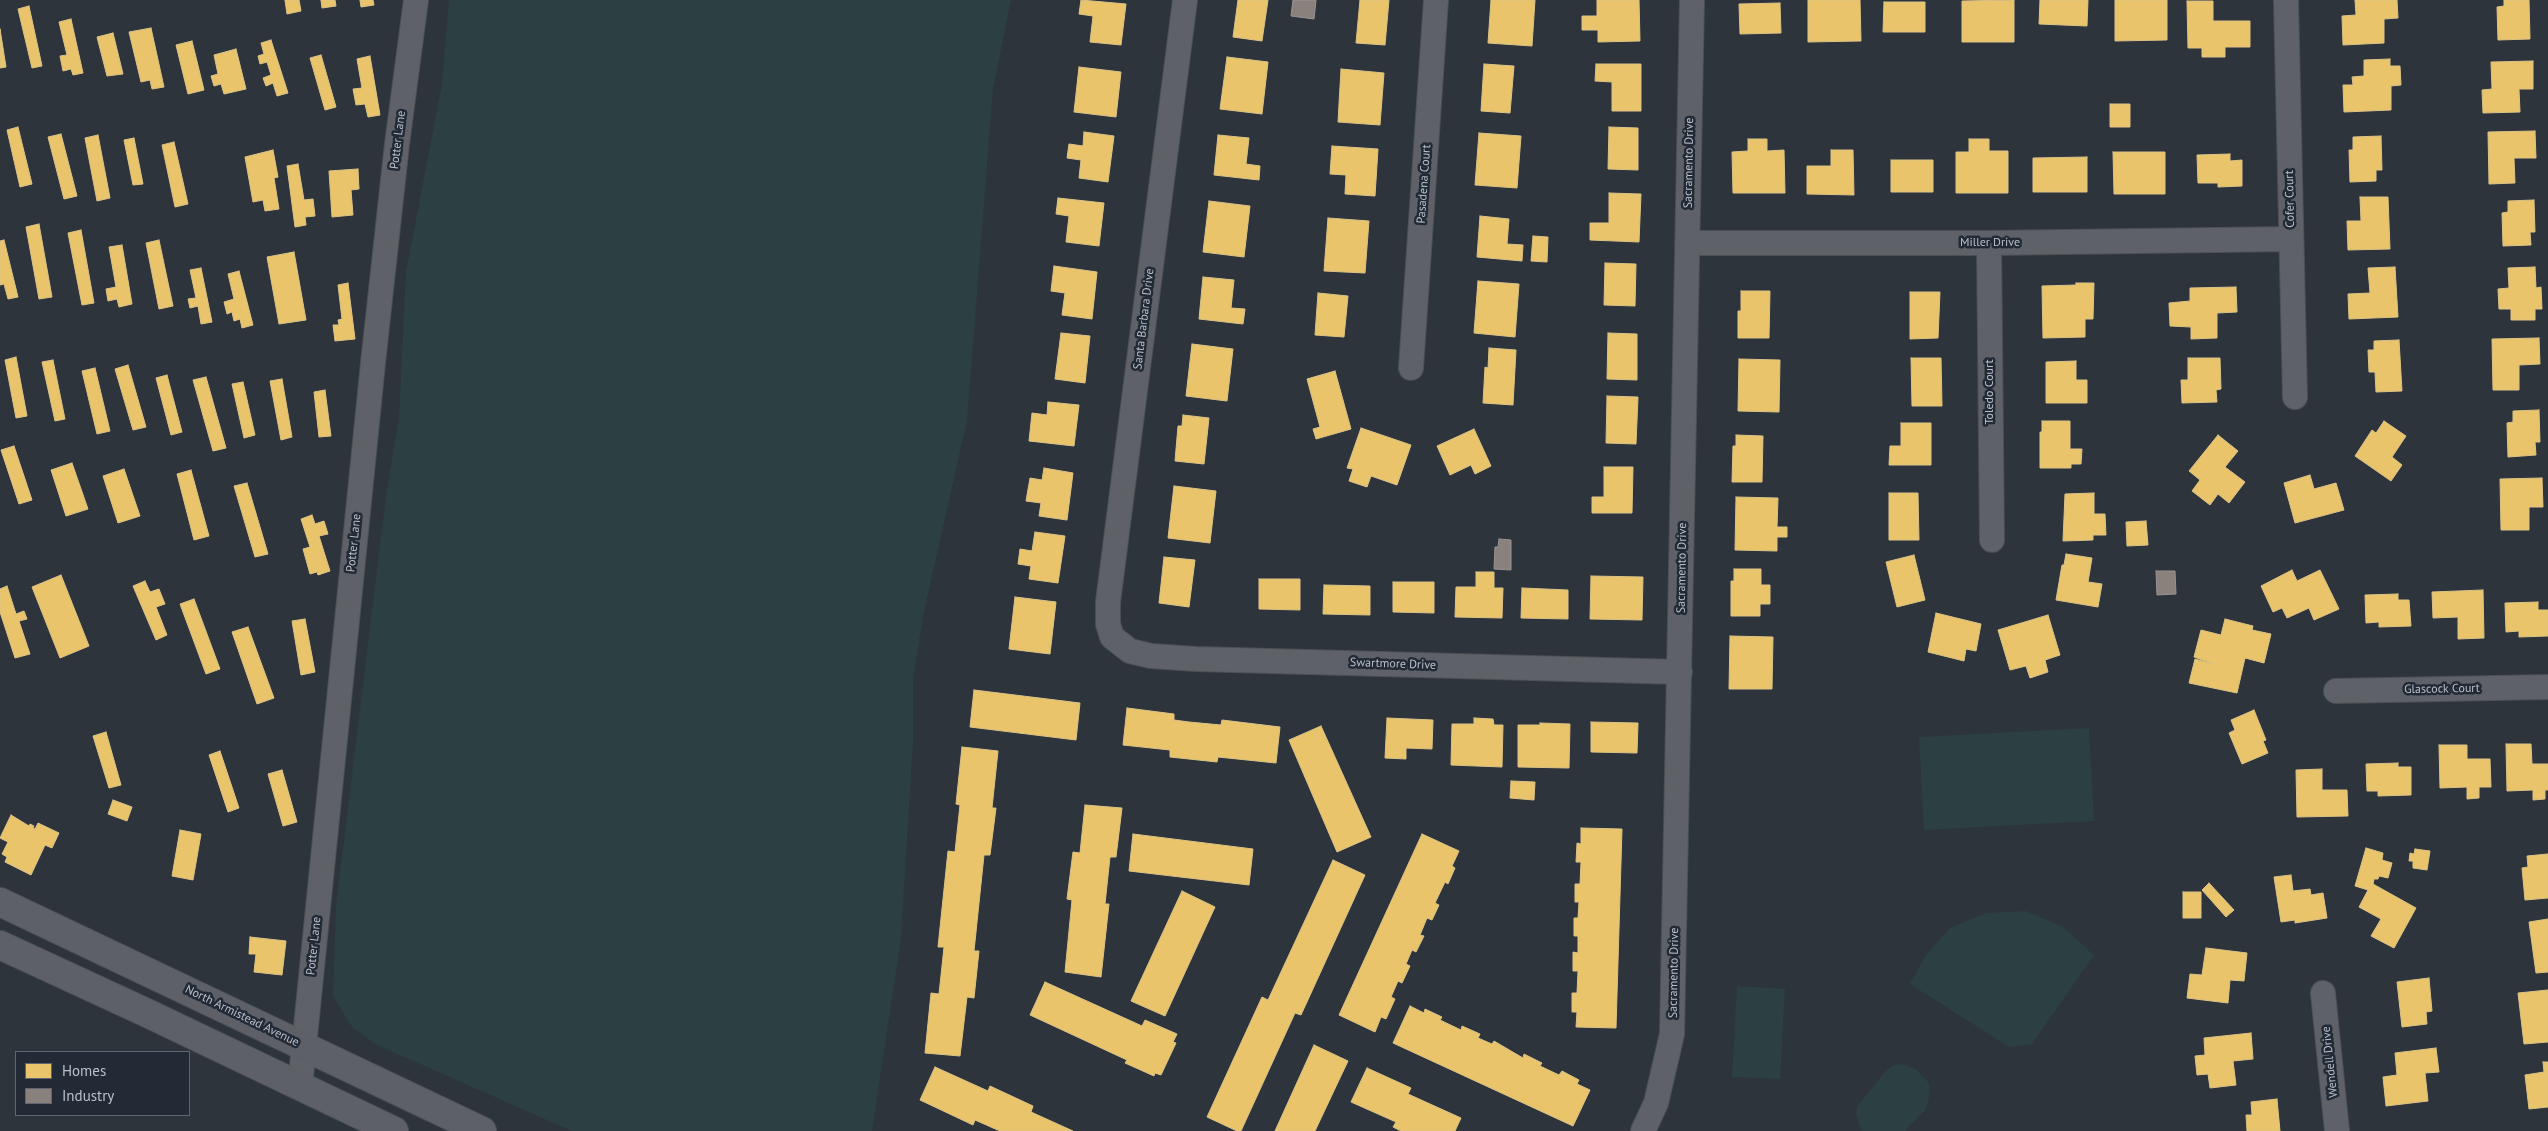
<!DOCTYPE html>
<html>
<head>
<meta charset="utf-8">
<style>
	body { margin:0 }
	#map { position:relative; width:2548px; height:1131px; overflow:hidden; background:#2e343b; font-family:"PT Sans",sans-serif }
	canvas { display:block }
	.legend { position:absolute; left:15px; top:1051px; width:175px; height:65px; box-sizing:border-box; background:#222a35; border:1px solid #5f6671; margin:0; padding:6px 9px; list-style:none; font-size:15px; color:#bac0ca }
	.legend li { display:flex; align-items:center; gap:10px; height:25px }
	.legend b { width:25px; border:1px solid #5f6671 }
</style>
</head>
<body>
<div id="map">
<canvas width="2548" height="1131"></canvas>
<ul class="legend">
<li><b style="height:14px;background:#e9c46a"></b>Homes</li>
<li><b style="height:14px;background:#8a817c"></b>Industry</li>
</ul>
</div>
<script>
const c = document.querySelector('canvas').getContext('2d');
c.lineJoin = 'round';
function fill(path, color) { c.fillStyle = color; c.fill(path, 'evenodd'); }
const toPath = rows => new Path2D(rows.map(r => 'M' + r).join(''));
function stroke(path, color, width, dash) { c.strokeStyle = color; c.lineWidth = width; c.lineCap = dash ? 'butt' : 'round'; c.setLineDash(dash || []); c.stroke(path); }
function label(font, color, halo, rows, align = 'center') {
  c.font = font + ' "PT Sans",sans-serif'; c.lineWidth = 5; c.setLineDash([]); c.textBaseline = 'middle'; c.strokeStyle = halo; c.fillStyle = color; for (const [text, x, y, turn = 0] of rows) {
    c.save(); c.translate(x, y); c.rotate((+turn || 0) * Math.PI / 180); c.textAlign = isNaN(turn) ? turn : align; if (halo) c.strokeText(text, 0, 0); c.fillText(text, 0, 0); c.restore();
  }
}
const green = toPath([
	[449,0,1011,0,993,88,967,421,923,616,913,679,913,742,901,938,872,1131,572,1131,377,1045,352,1027,333,996,336,906,386,496,399,417,406,272,442,84],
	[2089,728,2094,821,1924,830,1919,737],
	[2026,911,2063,927,2094,955,2032,1044,2009,1047,1910,984,1926,955,1950,928,1986,913],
	[1737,986,1785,989,1780,1079,1732,1077],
	[1902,1064,1916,1069,1929,1083,1930,1093,1926,1109,1905,1131,1862,1131,1856,1115,1858,1105,1886,1071,1894,1065]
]);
const homes = toPath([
	[285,0,299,0,301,11,287,14,285,0],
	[321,0,335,0,336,6,322,8,321,0],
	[360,0,373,0,374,5,361,7,360,0],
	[1081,0,1126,4,1121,45,1090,42,1093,16,1079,14,1081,0],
	[1238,0,1268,0,1262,41,1233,37,1238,0],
	[1360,0,1389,0,1385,45,1356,43,1360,0],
	[1491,0,1535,0,1532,46,1488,43,1491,0],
	[1597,0,1639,0,1640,41,1598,42,1598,30,1582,30,1582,16,1597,16,1597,0],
	[1808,0,1860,0,1861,41,1808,42,1808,0],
	[2014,0,2014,42,1962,42,1962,1,2014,0],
	[2040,0,2088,0,2087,26,2039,24,2040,0],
	[2115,0,2167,0,2167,40,2115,41,2115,0],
	[2355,0,2397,0,2398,18,2384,19,2384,43,2343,45,2342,16,2356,15,2355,0],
	[2504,0,2529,0,2530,39,2498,40,2497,7,2504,6,2504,0],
	[2187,1,2213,1,2213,21,2250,21,2250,47,2225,47,2225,57,2202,57,2202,48,2188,48,2187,1],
	[1884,2,1925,2,1925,32,1883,32,1884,2],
	[1780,3,1781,33,1740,34,1739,4,1780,3],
	[29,6,42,66,32,68,18,9,29,6],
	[71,19,83,73,73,75,71,69,63,71,60,56,67,55,59,22,71,19],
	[151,28,164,87,152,89,150,80,141,82,129,32,151,28],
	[0,29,6,67,0,68,0,29],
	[113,33,123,74,107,76,97,37,113,33],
	[271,40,288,93,277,96,273,83,266,86,263,78,271,75,267,62,260,64,258,56,264,54,261,43,271,40],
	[192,41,204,90,188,94,176,45,192,41],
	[236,49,246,89,224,94,221,84,214,86,211,76,218,74,214,55,236,49],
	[321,55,336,107,325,110,310,58,321,55],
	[370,56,380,115,368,117,365,104,356,105,353,89,362,88,357,59,370,56],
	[1227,57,1268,62,1262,114,1220,109,1227,57],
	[2390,59,2390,66,2400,66,2401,85,2391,86,2391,110,2344,112,2343,85,2353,85,2352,77,2364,76,2364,60,2390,59],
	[2533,61,2533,89,2519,89,2520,112,2483,113,2482,90,2492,89,2491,62,2533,61],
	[1484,64,1514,66,1510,113,1481,111,1484,64],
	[1596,64,1641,64,1641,111,1612,111,1612,82,1595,81,1596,64],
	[1079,67,1121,72,1116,117,1074,112,1079,67],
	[1341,69,1384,73,1380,125,1338,122,1341,69],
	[2110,104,2130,104,2130,127,2110,127,2110,104],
	[18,127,32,184,20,187,7,130,18,127],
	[1609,127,1638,128,1638,170,1608,169,1609,127],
	[2535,131,2536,158,2514,158,2515,183,2489,184,2488,132,2535,131],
	[1084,132,1114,136,1108,182,1079,178,1081,160,1067,158,1069,144,1083,146,1084,132],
	[1479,133,1521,136,1517,188,1475,185,1479,133],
	[61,134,77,196,64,199,48,137,61,134],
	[98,135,110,198,97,201,85,138,98,135],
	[1218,135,1249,138,1246,164,1260,166,1259,180,1214,175,1218,135],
	[2381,136,2382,170,2376,170,2376,181,2350,182,2349,150,2353,150,2353,137,2381,136],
	[134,138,143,184,133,185,124,140,134,138],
	[1748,139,1767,139,1767,151,1784,150,1785,193,1733,193,1732,152,1748,151,1748,139],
	[1969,139,1989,139,1989,151,2008,151,2008,193,1956,193,1956,152,1969,152,1969,139],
	[174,142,188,204,175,207,162,145,174,142],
	[1332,146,1378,149,1375,196,1345,194,1346,175,1330,174,1332,146],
	[273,150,278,177,274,178,279,209,265,211,263,200,253,202,245,157,273,150],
	[1831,150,1853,150,1854,195,1807,194,1807,166,1831,166,1831,150],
	[2113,152,2165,152,2165,194,2114,194,2113,152],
	[2230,154,2230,161,2242,160,2242,186,2218,187,2218,183,2198,183,2197,155,2230,154],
	[2087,157,2087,192,2033,192,2033,158,2087,157],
	[1891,160,1933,160,1933,192,1891,192,1891,160],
	[298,164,304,200,313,199,315,216,305,217,306,225,295,227,287,166,298,164],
	[358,169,359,189,351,190,353,215,332,217,329,171,358,169],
	[1609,193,1641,194,1639,242,1590,240,1590,223,1609,223,1609,193],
	[2360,197,2388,197,2390,249,2348,250,2347,221,2361,221,2360,197],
	[1058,198,1104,203,1099,246,1066,242,1069,216,1056,214,1058,198],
	[2534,200,2535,232,2530,232,2531,245,2503,246,2502,213,2508,212,2508,201,2534,200],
	[1209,201,1250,206,1244,257,1203,252,1209,201],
	[1480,216,1509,219,1507,244,1523,245,1522,261,1477,257,1480,216],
	[1328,218,1369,221,1365,273,1324,271,1328,218],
	[39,224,52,297,39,299,26,227,39,224],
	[81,230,94,303,82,305,68,233,81,230],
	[1533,236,1548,237,1547,262,1531,261,1533,236],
	[4,240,18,297,8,299,4,284,0,285,0,241,4,240],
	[159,240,173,306,159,309,146,243,159,240],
	[122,245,132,304,119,307,117,299,108,301,106,289,116,287,109,247,122,245],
	[294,252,306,320,279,324,267,257,294,252],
	[1605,263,1636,264,1635,306,1604,305,1605,263],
	[1054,266,1097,272,1092,319,1062,315,1065,293,1051,291,1054,266],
	[2395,267,2398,317,2349,319,2348,294,2370,293,2368,268,2395,267],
	[2535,267,2536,288,2541,287,2542,309,2535,309,2535,320,2511,320,2511,309,2499,309,2498,289,2509,288,2508,268,2535,267],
	[201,268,212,322,201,324,198,306,190,308,188,299,196,298,190,270,201,268],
	[239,271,253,325,242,328,240,319,234,321,232,312,227,314,224,302,234,299,228,274,239,271],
	[1203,277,1234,280,1231,308,1245,309,1243,324,1199,319,1203,277],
	[1478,281,1519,284,1515,337,1474,333,1478,281],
	[348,283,355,339,335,341,333,325,339,325,338,320,342,319,338,285,348,283],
	[2076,283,2094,283,2093,319,2085,319,2085,337,2043,338,2042,286,2076,285,2076,283],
	[2236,287,2237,312,2217,313,2217,338,2191,339,2191,327,2170,326,2169,303,2190,301,2190,288,2236,287],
	[1741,291,1770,291,1769,338,1738,338,1738,311,1741,311,1741,291],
	[1910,292,1940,292,1938,338,1910,339,1910,292],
	[1318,293,1348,296,1344,337,1315,335,1318,293],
	[1061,333,1090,336,1085,383,1055,379,1061,333],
	[1608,333,1637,334,1637,380,1607,379,1608,333],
	[2539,338,2540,364,2519,365,2519,390,2493,390,2492,339,2539,338],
	[2399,340,2402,391,2376,392,2375,372,2369,372,2368,350,2374,350,2374,341,2399,340],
	[1192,344,1233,349,1227,401,1186,396,1192,344],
	[1489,348,1516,350,1513,405,1483,403,1485,367,1488,368,1489,348],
	[16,357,27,416,16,418,5,360,16,357],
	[1911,358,1941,358,1942,406,1912,406,1911,358],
	[2188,358,2220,358,2221,389,2216,390,2217,402,2182,403,2181,380,2188,380,2188,358],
	[1739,359,1780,360,1779,412,1738,411,1739,359],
	[53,360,65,419,55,421,42,362,53,360],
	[2076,361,2076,380,2087,380,2087,403,2046,403,2046,362,2076,361],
	[128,365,146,427,133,430,115,369,128,365],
	[95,368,110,431,97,434,82,371,95,368],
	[1335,371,1351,429,1316,439,1313,429,1320,427,1307,379,1335,371],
	[167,375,182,432,171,435,156,378,167,375],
	[206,377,226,448,213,451,193,380,206,377],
	[282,379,292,437,281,440,270,381,282,379],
	[243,382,255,435,244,438,232,384,243,382],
	[325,390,331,436,319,437,314,392,325,390],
	[1607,396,1638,397,1636,444,1606,443,1607,396],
	[1048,402,1079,405,1074,446,1029,441,1032,413,1047,415,1048,402],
	[2539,410,2540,442,2535,442,2536,455,2508,457,2507,423,2513,422,2513,411,2539,410],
	[1183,415,1209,418,1204,464,1175,461,1178,426,1182,426,1183,415],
	[2042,421,2070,421,2070,449,2082,449,2081,464,2071,464,2071,468,2040,468,2040,432,2042,432,2042,421],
	[2384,421,2406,436,2392,457,2402,465,2391,481,2355,456,2372,430,2376,433,2384,421],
	[1901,423,1931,423,1931,465,1889,465,1890,446,1901,446,1901,423],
	[1361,428,1411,445,1397,485,1371,476,1367,487,1349,481,1353,469,1347,468,1361,428],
	[1474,429,1491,466,1475,474,1471,465,1450,475,1437,446,1474,429],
	[1736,435,1763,436,1762,482,1732,482,1733,446,1736,446,1736,435],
	[2218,435,2238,451,2225,467,2245,482,2229,503,2218,494,2210,505,2192,491,2200,480,2189,471,2218,435],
	[14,446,32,500,19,504,1,450,14,446],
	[72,463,88,509,66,516,51,470,72,463],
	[1604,467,1633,467,1632,513,1592,513,1592,497,1604,497,1604,467],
	[1044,468,1073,473,1067,520,1039,516,1041,503,1026,501,1030,478,1042,480,1044,468],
	[124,469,140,516,118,523,103,476,124,469],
	[191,470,209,536,194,540,177,474,191,470],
	[2310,475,2314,489,2336,483,2344,510,2295,523,2284,483,2310,475],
	[2542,478,2543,507,2529,507,2529,530,2501,530,2500,479,2542,478],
	[247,483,268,554,255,557,234,486,247,483],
	[1174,486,1216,491,1210,543,1168,538,1174,486],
	[1889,493,1918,493,1919,540,1889,540,1889,493],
	[2094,493,2094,514,2105,514,2106,535,2093,535,2093,540,2063,541,2065,494,2094,493],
	[1736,497,1778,498,1777,527,1787,527,1787,537,1777,537,1777,551,1735,550,1736,497],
	[312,515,315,524,324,521,328,534,319,536,330,571,318,575,317,572,310,574,303,549,310,547,301,519,312,515],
	[2146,521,2148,545,2127,546,2126,522,2146,521],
	[1035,532,1065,536,1058,583,1029,579,1031,566,1018,564,1020,549,1032,551,1035,532],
	[2066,554,2092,558,2088,582,2102,584,2098,607,2056,600,2062,565,2064,565,2066,554],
	[1914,555,1925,600,1897,607,1886,562,1914,555],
	[1164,557,1195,560,1189,607,1159,603,1164,557],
	[1734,569,1761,569,1761,585,1770,585,1770,604,1760,604,1760,616,1731,616,1731,581,1734,581,1734,569],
	[2292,570,2297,581,2320,570,2339,609,2314,620,2309,608,2287,618,2282,608,2273,612,2261,586,2292,570],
	[1476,572,1494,572,1494,588,1503,588,1502,618,1455,617,1456,587,1476,587,1476,572],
	[61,575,89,646,60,658,32,587,61,575],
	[1591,576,1643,577,1642,620,1590,619,1591,576],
	[1259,579,1300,579,1300,610,1259,609,1259,579],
	[145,581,150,592,159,589,165,604,156,607,167,635,156,640,133,586,145,581],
	[1393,582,1434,582,1434,613,1393,612,1393,582],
	[1324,585,1370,586,1370,615,1323,614,1324,585],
	[7,586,16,614,24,611,27,619,19,621,30,654,15,658,0,612,0,589,7,586],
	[1522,588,1568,590,1568,619,1521,618,1522,588],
	[2483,590,2484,638,2458,639,2458,617,2433,618,2432,592,2483,590],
	[2398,594,2398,600,2409,600,2411,626,2379,627,2379,622,2366,623,2365,595,2398,594],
	[1015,597,1056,602,1050,654,1009,649,1015,597],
	[194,599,220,669,206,674,180,604,194,599],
	[2538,602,2538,610,2548,610,2548,636,2519,637,2519,631,2506,632,2505,603,2538,602],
	[1936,613,1981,624,1976,651,1966,649,1964,661,1928,652,1936,613],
	[2048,615,2060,655,2045,660,2048,672,2030,678,2026,666,2010,670,1998,630,2048,615],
	[305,619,315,672,301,675,292,621,305,619],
	[2225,619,2253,626,2252,630,2271,634,2264,663,2245,658,2237,693,2189,683,2195,659,2213,664,2194,657,2201,630,2221,635,2225,619],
	[248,627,274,698,257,704,232,632,248,627],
	[1730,636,1773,637,1772,689,1729,689,1730,636],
	[974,690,1080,703,1076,740,970,727,974,690],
	[1127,708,1174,714,1174,720,1189,722,1221,725,1222,720,1280,727,1276,763,1218,757,1217,762,1170,757,1170,750,1123,745,1127,708],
	[2254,710,2266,740,2263,741,2268,753,2242,764,2229,733,2235,730,2231,720,2254,710],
	[1387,718,1433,720,1432,749,1406,748,1406,759,1385,758,1387,718],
	[1474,718,1493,719,1494,725,1503,725,1502,767,1451,765,1452,724,1474,724,1474,718],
	[1591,722,1638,723,1637,753,1591,752,1591,722],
	[1540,723,1570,724,1569,768,1518,767,1518,725,1540,725,1540,723],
	[1321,726,1371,837,1337,852,1289,740,1321,726],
	[106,732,121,785,109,788,93,736,106,732],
	[2506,744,2531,744,2532,764,2548,764,2548,790,2545,790,2545,799,2533,800,2533,790,2507,791,2506,744],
	[2439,745,2467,745,2467,759,2490,759,2491,787,2479,787,2479,798,2467,799,2467,787,2440,788,2439,745],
	[962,747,998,751,992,808,996,808,990,855,984,855,974,951,979,951,974,998,967,997,960,1056,925,1053,931,993,939,994,944,947,938,947,948,851,955,852,960,805,956,804,962,747],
	[220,751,239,808,228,812,209,755,220,751],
	[2398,763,2398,767,2411,767,2411,795,2378,796,2378,791,2367,791,2366,764,2398,763],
	[2322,769,2322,790,2347,790,2348,816,2297,817,2296,770,2322,769],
	[282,770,297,822,283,826,268,774,282,770],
	[1511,781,1535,782,1534,800,1510,798,1511,781],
	[113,800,132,807,127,821,108,814,113,800],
	[1085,805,1122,808,1116,857,1110,857,1105,904,1109,904,1101,977,1065,972,1072,900,1067,899,1073,852,1080,853,1085,805],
	[11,815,29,826,30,824,34,826,33,828,35,829,38,823,59,833,52,848,45,845,31,875,5,862,7,857,2,854,8,842,0,838,11,815],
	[1581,828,1622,829,1616,1028,1576,1027,1577,1012,1572,1012,1572,993,1577,993,1578,971,1573,971,1573,952,1578,953,1578,936,1574,936,1574,918,1578,918,1579,902,1575,902,1575,884,1580,884,1581,862,1576,862,1577,843,1581,844,1581,828],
	[180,830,201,834,193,880,172,876,180,830],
	[1133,834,1253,849,1249,885,1129,871,1133,834],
	[1422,834,1459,851,1452,866,1455,868,1448,884,1445,882,1435,903,1439,905,1432,920,1427,918,1420,935,1424,936,1416,952,1412,950,1406,964,1410,966,1402,983,1398,981,1391,997,1395,999,1386,1019,1381,1017,1375,1032,1339,1015,1422,834],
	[2366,848,2383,853,2382,860,2392,863,2388,878,2379,876,2378,879,2374,879,2373,884,2416,908,2394,948,2371,936,2381,919,2359,907,2368,890,2355,886,2366,848],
	[2415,849,2430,851,2427,870,2413,868,2413,861,2409,861,2410,853,2414,854,2415,849],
	[2548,854,2548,898,2525,900,2522,868,2528,867,2527,856,2548,854],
	[1333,860,1365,875,1301,1015,1295,1013,1241,1131,1237,1131,1207,1117,1262,997,1268,1000,1333,860],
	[2291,875,2293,891,2310,889,2311,895,2323,893,2327,918,2295,923,2295,920,2281,922,2274,877,2291,875],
	[2209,883,2234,910,2226,917,2202,890,2209,883],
	[1182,891,1215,907,1165,1016,1131,1001,1182,891],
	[2183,892,2201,892,2201,918,2183,918,2183,892],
	[2548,919,2548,972,2536,973,2529,922,2548,919],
	[250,937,286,941,282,975,254,972,256,954,249,954,250,937],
	[2206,948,2247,953,2244,981,2230,980,2228,1003,2187,998,2190,974,2202,975,2206,948],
	[2429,978,2432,1011,2426,1012,2427,1024,2402,1027,2397,982,2429,978],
	[1045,982,1142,1026,1145,1020,1177,1034,1173,1042,1176,1043,1161,1075,1155,1073,1154,1076,1125,1063,1127,1060,1030,1015,1045,982],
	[2548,990,2548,1042,2524,1044,2518,993,2548,990],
	[1410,1006,1424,1013,1425,1009,1442,1017,1440,1020,1461,1030,1462,1026,1480,1034,1478,1038,1492,1044,1494,1041,1523,1058,1524,1054,1542,1063,1540,1066,1559,1075,1562,1071,1579,1080,1577,1084,1590,1090,1573,1126,1393,1043,1410,1006],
	[2251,1033,2253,1059,2233,1061,2236,1085,2210,1088,2208,1074,2197,1075,2195,1056,2205,1055,2204,1038,2251,1033],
	[1314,1045,1348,1061,1331,1097,1315,1131,1275,1131,1314,1045],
	[2436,1048,2439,1072,2425,1073,2428,1101,2386,1106,2383,1077,2397,1075,2395,1053,2436,1048],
	[2543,1062,2548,1062,2548,1107,2529,1109,2525,1075,2544,1072,2543,1062],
	[935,1067,988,1091,990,1086,1033,1106,1031,1112,1073,1131,1000,1131,975,1120,973,1125,920,1100,935,1067],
	[1367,1068,1411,1088,1408,1094,1461,1118,1455,1131,1401,1131,1393,1127,1396,1122,1351,1102,1367,1068],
	[2277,1099,2280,1131,2247,1131,2246,1115,2252,1115,2251,1102,2277,1099]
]);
const industry = toPath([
	[1293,0,1316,0,1314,19,1291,16,1293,0],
	[1499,539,1511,540,1511,570,1494,569,1495,547,1498,547,1499,539],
	[2156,571,2175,571,2176,594,2157,595,2156,571]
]);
const street = toPath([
	[1185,0,1108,602,1108,624,1112,637,1130,651,1151,656,1196,659,1680,672],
	[2286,0,2295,397],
	[1688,243,1989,243,2291,239],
	[1989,243,1992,540],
	[1411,368,1436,0],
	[2336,691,2548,687],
	[2323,993,2337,1131],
	[300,1086,373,363,397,144,416,0],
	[1643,1131,1656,1103,1672,1034,1692,0]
]);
const secondary = toPath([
	[0,902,482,1131],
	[0,945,147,1013,394,1131]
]);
const streetNames = [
	["Potter Lane",398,140,-83],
	["Sacramento Drive",1689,163,-89],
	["Pasadena Court",1424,184,-86],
	["Cofer Court",2290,199,-91],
	["Miller Drive",1990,243],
	["Santa Barbara Drive",1144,319,-83],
	["Toledo Court",1990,392,-90],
	["Potter Lane",354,543,-84],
	["Sacramento Drive",1682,568,-89],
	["Swartmore Drive",1393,664,2],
	["Glascock Court",2442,689,-1],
	["Potter Lane",314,946,-84],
	["Sacramento Drive",1674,973,-89],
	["North Armistead Avenue",242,1016,26],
	["Wendell Drive",2330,1062,-96]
];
fill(green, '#2c3f41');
fill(homes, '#e9c46a');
stroke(homes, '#dbc387', 1);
fill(industry, '#8a817c');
stroke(industry, '#989493', 1);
stroke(street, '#4c5055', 26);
stroke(secondary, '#4c5055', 30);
stroke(street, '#5e6268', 24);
stroke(secondary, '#5d6167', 28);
label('12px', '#bac0ca', '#222a35', streetNames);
</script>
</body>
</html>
